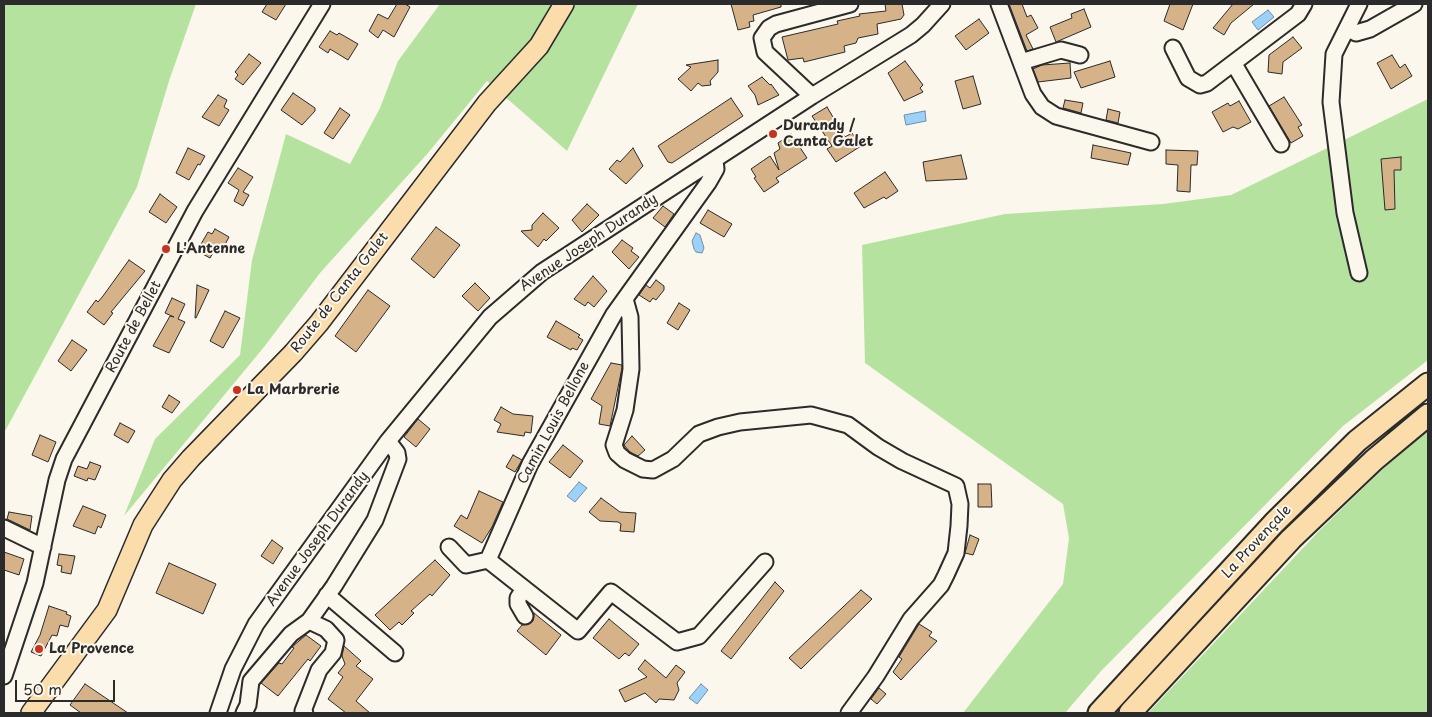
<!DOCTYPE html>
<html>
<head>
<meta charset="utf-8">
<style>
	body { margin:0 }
	#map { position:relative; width:1432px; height:717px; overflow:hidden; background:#fbf7ec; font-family:"Playpen Sans",sans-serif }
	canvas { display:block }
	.frame { position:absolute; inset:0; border:5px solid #2b2b2b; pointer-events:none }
	.scale { position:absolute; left:15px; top:680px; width:100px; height:22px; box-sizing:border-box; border:2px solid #2b2b2b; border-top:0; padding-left:6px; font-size:15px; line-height:18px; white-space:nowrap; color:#2b2b2b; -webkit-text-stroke:4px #fbf7ec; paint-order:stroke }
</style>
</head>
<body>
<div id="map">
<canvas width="1432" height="717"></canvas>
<div class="frame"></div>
<div class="scale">50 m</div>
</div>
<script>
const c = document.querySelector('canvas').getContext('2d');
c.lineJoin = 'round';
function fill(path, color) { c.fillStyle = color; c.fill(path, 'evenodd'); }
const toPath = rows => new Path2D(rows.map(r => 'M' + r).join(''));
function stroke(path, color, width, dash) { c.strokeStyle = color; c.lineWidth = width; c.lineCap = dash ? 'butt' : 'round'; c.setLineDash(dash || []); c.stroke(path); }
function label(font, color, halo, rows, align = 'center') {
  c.font = font + ' "Playpen Sans",sans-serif'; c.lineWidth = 4; c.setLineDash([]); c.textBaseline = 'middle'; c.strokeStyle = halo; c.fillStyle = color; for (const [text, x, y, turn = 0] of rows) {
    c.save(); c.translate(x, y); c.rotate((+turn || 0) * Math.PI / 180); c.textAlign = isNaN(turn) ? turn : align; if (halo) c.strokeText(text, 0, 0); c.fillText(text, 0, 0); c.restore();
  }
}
const green = toPath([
	[4,4,196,4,169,81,137,187,4,433],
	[440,4,638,4,567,151,487,81,428,153,320,273,264,347,124,516,155,439,240,355,252,260,286,134,350,164,380,108,398,61],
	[1428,99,1428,360,1343,426,1102,670,1065,713,963,713,1063,584,1069,538,1063,504,865,363,862,245,1005,214,1163,204,1231,195],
	[1428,431,1428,711,1426,713,1148,713,1319,531,1392,460]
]);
const water = toPath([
	[1268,10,1274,17,1258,30,1252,22,1268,10],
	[925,111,926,121,906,125,904,115,925,111],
	[696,233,700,235,704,248,702,253,696,252,694,249,692,241,696,233],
	[579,482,587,488,575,502,567,496,579,482],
	[701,684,708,690,697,704,689,698,701,684]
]);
const building = toPath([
	[267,4,286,4,276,20,262,12,267,4],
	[397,4,405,4,410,7,394,37,383,30,378,38,369,31,378,14,388,19,397,4],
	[731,4,781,4,781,7,753,15,754,21,749,22,750,27,738,30,731,4],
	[885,4,902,4,904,15,901,19,877,24,878,34,858,38,856,43,844,46,845,52,804,62,803,58,788,60,782,37,838,24,837,21,860,16,859,14,886,11,885,4],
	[1009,4,1022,4,1027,17,1031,15,1038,28,1026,35,1033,49,1027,51,1009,4],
	[1170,4,1193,4,1183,30,1164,21,1170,4],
	[1233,4,1254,4,1231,23,1224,35,1213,28,1233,4],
	[1084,9,1091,27,1056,42,1050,27,1072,18,1071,14,1084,9],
	[979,19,989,33,966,50,955,36,979,19],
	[330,31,337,35,339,33,358,44,348,60,330,49,328,53,319,47,330,31],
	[1293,37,1302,48,1283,62,1282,74,1268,72,1269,55,1293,37],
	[249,54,261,63,243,85,235,79,238,75,235,72,249,54],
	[1392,55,1400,68,1405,64,1412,76,1391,89,1377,63,1392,55],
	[718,60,718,72,710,81,711,85,702,86,698,83,691,91,678,79,691,67,686,65,718,60],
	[905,61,923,85,920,88,923,92,904,101,888,73,905,61],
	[1110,61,1115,77,1081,88,1074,72,1110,61],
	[1070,63,1071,78,1038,82,1033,69,1042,65,1070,63],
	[973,76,981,104,963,109,955,81,973,76],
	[762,77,770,85,771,84,779,95,758,105,755,95,748,86,762,77],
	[293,93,315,108,315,111,302,125,281,110,293,93],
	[218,95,227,100,224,107,229,110,219,126,202,117,218,95],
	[1284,97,1302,125,1298,127,1303,136,1291,143,1269,106,1284,97],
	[731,98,743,116,672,163,668,162,658,146,731,98],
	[1065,100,1083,103,1081,113,1063,108,1065,100],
	[1239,101,1251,122,1238,129,1233,127,1223,132,1212,112,1228,103,1230,106,1239,101],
	[827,107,845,137,852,133,861,146,836,162,827,149,832,146,812,116,827,107],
	[340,108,350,115,333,139,324,133,340,108],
	[1108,109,1120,112,1118,123,1106,120,1108,109],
	[791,134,807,158,776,178,779,182,764,192,754,178,756,177,751,169,770,156,779,170,774,153,780,149,778,143,791,134],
	[1093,145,1131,153,1128,165,1091,158,1093,145],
	[188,148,205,156,200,165,198,164,189,180,176,173,188,148],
	[633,148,643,166,626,184,609,169,617,160,620,162,633,148],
	[1166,150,1198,151,1197,165,1191,165,1190,192,1177,191,1178,165,1166,164,1166,150],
	[961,155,967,179,926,181,923,162,961,155],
	[1401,157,1401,170,1394,170,1395,209,1385,210,1381,159,1401,157],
	[238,168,253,177,243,192,249,195,243,206,234,201,239,190,228,183,238,168],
	[885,172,898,191,886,199,884,197,864,208,854,193,885,172],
	[160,194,177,207,166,223,149,212,160,194],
	[587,204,599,215,582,232,572,220,587,204],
	[663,206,674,214,665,227,653,218,663,206],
	[708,210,732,224,724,237,700,223,708,210],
	[543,213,559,228,546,241,544,239,538,247,521,231,532,230,532,225,543,213],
	[436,227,460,245,434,278,411,259,436,227],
	[215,229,229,237,220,254,214,251,210,258,197,251,208,232,212,234,215,229],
	[622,240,633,248,631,251,639,257,629,269,612,252,622,240],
	[129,260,145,271,111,312,113,313,104,325,87,312,96,300,98,302,103,296,129,260],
	[593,276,607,291,594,307,588,302,585,306,574,299,593,276],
	[656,280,664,286,664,290,656,300,653,298,650,302,639,295,646,285,650,288,656,280],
	[475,283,490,298,478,311,462,296,475,283],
	[197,285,209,290,196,318,195,318,197,285],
	[368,290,390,306,356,352,335,336,368,290],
	[172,298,185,304,178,319,185,322,169,353,153,346,170,316,174,317,165,313,172,298],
	[679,303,690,310,678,330,667,323,679,303],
	[225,311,240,318,223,348,210,341,225,311],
	[556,321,580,335,578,337,583,340,577,350,572,348,571,350,547,337,556,321],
	[72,340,87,350,71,371,58,361,72,340],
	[611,363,622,365,622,368,610,426,599,424,602,406,591,399,611,363],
	[169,395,180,402,172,413,162,407,169,395],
	[501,407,513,414,533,416,531,433,525,432,524,436,497,432,501,424,494,420,501,407],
	[418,419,430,429,416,447,404,437,418,419],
	[120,423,135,431,128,443,114,435,120,423],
	[40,435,56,442,48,462,32,455,40,435],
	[632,436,645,450,638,456,630,452,624,445,632,436],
	[563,445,583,461,570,478,549,462,563,445],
	[513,455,522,460,515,472,506,467,513,455],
	[90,462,101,466,95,480,88,478,87,481,74,476,78,466,87,469,90,462],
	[978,484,991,484,992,507,978,507,978,484],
	[479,491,503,502,492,527,482,543,454,526,461,515,467,519,479,491],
	[601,498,620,512,636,513,634,532,620,531,621,524,618,522,600,521,589,512,601,498],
	[83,506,106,515,101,528,98,526,95,534,73,526,83,506],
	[9,512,32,516,30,530,7,519,9,512],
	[970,535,979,539,973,555,965,553,970,535],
	[272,540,283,548,273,564,261,556,272,540],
	[4,552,24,559,19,575,4,570,4,552],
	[59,554,75,556,71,574,61,572,62,566,57,565,59,554],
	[435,560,450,575,432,596,430,594,411,611,414,613,402,625,399,622,390,630,375,615,435,560],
	[169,563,216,584,203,614,156,593,169,563],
	[775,582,784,591,731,659,721,651,775,582],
	[861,590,872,599,801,669,789,658,861,590],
	[49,606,67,612,66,614,71,616,68,627,60,625,57,636,52,635,41,656,31,652,40,635,49,606],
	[534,613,561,635,546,655,517,631,522,625,529,624,533,621,534,613],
	[609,619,639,644,629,656,625,653,619,659,593,638,609,619],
	[919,624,932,632,929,636,937,641,901,680,893,672,902,659,899,657,919,624],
	[306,635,321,646,310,661,308,659,278,696,261,683,279,663,282,664,294,648,292,647,306,635],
	[344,646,361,661,356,666,373,679,356,701,370,713,346,713,328,699,343,677,338,673,345,664,342,656,344,646],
	[645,660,666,678,676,665,685,672,677,683,679,690,674,700,659,699,656,703,645,693,625,702,619,690,647,677,638,669,645,660],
	[85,684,128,713,81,713,70,705,85,684],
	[879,688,886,694,877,704,871,699,879,688]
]);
const minor = toPath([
	[999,4,1033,94,1042,107,1056,116,1151,142],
	[1347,28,1356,33,1370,29,1414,4],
	[1173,48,1188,78,1200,85,1207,83,1298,14,1304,4],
	[1021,62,1061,50,1080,55],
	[1234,64,1281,144],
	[812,96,765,52,762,38,769,28,776,24,850,4],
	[715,160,716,169,708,183,614,314,530,464,488,560,578,631,611,592,677,642,699,636,765,562],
	[1359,273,1345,213,1331,102,1334,54,1359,4],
	[625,299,630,317,631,369,625,410,614,445,617,453,625,460,643,469,653,470,673,459,699,434,718,427,740,422,811,415,848,425,878,447,902,461,956,486,960,504,959,526,956,553,946,575,941,585,911,619,876,676,849,713],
	[4,528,43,547],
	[449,547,466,565,488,560],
	[524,589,518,598,518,604,525,616],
	[327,595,395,653],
	[4,676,35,583,57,480,64,459,195,211,322,4],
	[218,713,233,669,256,624,388,441,490,317,542,272,812,96,911,35,923,25,942,4],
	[244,713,248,705,251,681,291,634,309,621,334,586,375,520,398,459,397,453,388,441],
	[305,713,303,711,319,670,333,653,336,640,326,629,309,621]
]);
const major = toPath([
	[31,713,107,610,143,525,172,480,191,458,293,353,319,323,487,103,539,46,564,4]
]);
const highway = toPath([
	[1099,713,1274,523,1357,441,1428,384],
	[1130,713,1291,539,1374,460,1428,415]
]);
const markers = [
	[773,134,5,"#c8321e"],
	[166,249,5,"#c8321e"],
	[237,390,5,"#c8321e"],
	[39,649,5,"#c8321e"]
];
const poiNames = [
	["Durandy /",783,126],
	["Canta Galet",783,142],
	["L'Antenne",176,249],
	["La Marbrerie",247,390],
	["La Provence",49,649]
];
const streetNames = [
	["Avenue Joseph Durandy",589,243,-34],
	["Route de Canta Galet",340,293,-52],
	["Route de Bellet",134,327,-62],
	["Camin Louis Bellone",554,423,-62],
	["Avenue Joseph Durandy",318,539,-54],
	["La Provençale",1257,542,-47]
];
fill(green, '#b6e2a0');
fill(water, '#9cd1fa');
stroke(water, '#6f8fa7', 1);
fill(building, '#d6b288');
stroke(building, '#2b2b2b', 1);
stroke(minor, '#2b2b2b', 19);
stroke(major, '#2b2b2b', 22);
stroke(highway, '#2b2b2b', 25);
stroke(minor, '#fbf7ec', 15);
stroke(major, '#faddab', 19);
stroke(highway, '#faddab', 21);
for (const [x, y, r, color] of markers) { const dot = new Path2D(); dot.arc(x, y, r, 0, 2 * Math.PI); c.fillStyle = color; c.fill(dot); stroke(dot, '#fbf7ec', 2); }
label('bold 14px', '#2b2b2b', '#fbf7ec', poiNames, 'left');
label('14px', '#2b2b2b', '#fbf7ec', streetNames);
</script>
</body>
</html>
